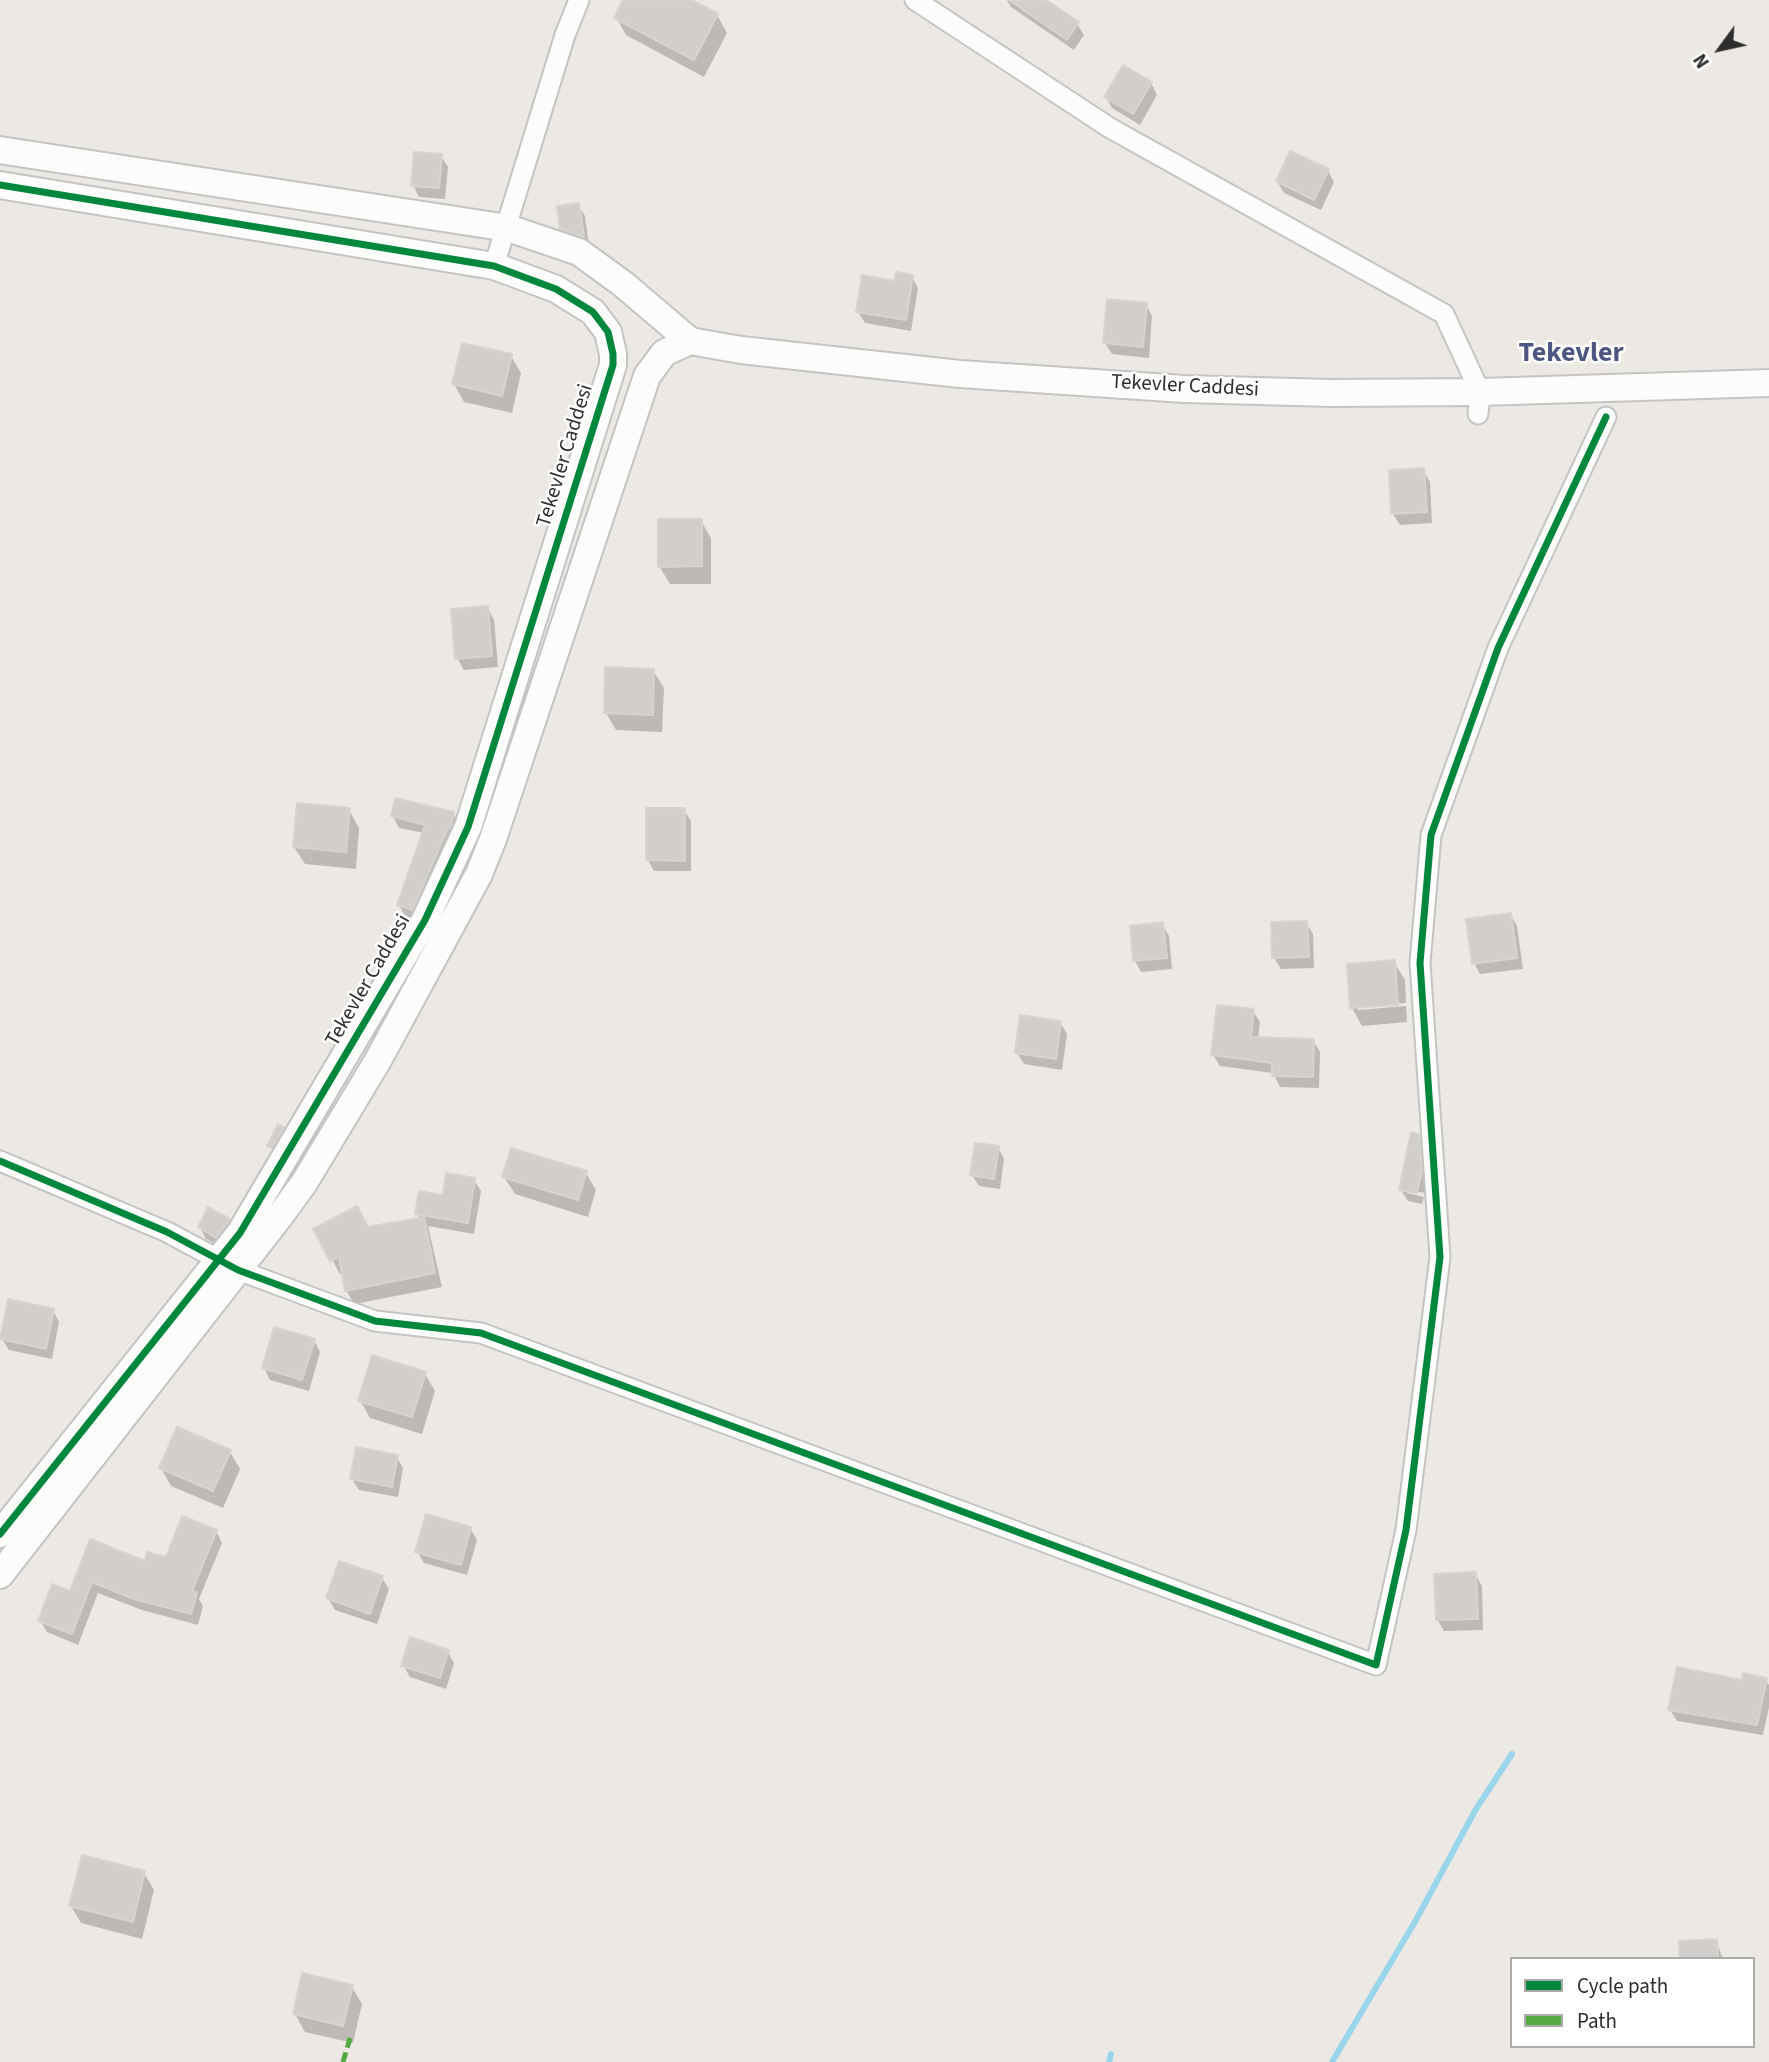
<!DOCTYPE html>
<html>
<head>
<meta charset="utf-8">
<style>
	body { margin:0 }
	#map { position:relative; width:1769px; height:2062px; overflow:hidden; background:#ece8e4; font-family:"Source Sans 3",sans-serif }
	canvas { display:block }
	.legend { position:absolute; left:1510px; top:1957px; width:245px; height:91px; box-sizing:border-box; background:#fff; border:2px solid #ababab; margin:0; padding:9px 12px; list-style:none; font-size:21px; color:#2e2e2e }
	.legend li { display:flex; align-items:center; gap:14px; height:35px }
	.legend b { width:35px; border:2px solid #ababab }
	.north { position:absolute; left:1685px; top:14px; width:70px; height:70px; -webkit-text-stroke:5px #fff; paint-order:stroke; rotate:237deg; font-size:19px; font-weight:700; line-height:28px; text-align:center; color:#2e2e2e }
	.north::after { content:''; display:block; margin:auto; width:24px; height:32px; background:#2e2e2e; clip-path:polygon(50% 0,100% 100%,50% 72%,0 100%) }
</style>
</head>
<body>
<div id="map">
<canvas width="1769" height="2062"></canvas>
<ul class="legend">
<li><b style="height:9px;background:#00873e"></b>Cycle path</li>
<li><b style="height:9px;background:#54ab44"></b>Path</li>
</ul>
<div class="north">N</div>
</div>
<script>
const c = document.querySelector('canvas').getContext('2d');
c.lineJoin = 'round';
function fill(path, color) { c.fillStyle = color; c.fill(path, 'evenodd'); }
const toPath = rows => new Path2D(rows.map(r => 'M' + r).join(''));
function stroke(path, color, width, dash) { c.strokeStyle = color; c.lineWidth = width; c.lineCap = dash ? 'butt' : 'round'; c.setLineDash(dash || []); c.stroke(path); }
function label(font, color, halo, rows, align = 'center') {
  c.font = font + ' "Source Sans 3",sans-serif'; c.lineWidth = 5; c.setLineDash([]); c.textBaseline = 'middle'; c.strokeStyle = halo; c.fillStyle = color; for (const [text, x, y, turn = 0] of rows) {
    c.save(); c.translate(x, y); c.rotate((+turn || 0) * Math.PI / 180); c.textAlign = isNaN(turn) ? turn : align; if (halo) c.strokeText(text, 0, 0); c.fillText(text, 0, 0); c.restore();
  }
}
const shadow = toPath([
	[625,0,688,0,717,15,727,33,704,77,626,35,616,17],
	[1007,0,1043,0,1077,24,1084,35,1074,50,1011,7],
	[1151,83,1157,95,1140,125,1112,108,1106,97],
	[441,156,448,167,445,199,419,197,413,185],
	[1328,171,1334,182,1321,210,1284,193,1277,181],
	[578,205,585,216,589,247,568,240,562,228],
	[912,277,918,288,911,331,865,323,858,312],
	[1146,304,1152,316,1149,358,1112,354,1105,343],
	[511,356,521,373,512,413,464,402,454,384],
	[1423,470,1430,482,1432,523,1400,525,1393,514,1391,472],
	[701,521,711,538,711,584,670,584,659,566],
	[488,608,494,620,498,667,464,670,457,658],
	[653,670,664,688,662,732,616,730,606,713],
	[349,810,359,828,356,869,305,864,294,847],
	[684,810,691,821,691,871,654,871,648,860],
	[453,813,460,825,419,921,405,916,399,905,424,833,399,828,393,816],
	[1510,914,1517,926,1523,969,1480,974,1474,963],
	[1306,923,1313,934,1314,968,1281,969,1274,958],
	[1162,924,1169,936,1172,969,1141,972,1135,961],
	[1394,962,1405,980,1406,1003,1358,1006,1358,1010,1406,1006,1407,1022,1362,1026,1352,1008,1349,965],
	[1253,1011,1260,1022,1258,1039,1313,1040,1320,1052,1319,1088,1280,1087,1273,1073,1220,1066,1213,1055],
	[1060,1022,1067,1034,1062,1070,1024,1064,1017,1053],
	[283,1129,286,1134,275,1153,269,1146],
	[1418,1135,1425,1147,1427,1181,1425,1193,1407,1190,1407,1193,1424,1197,1422,1204,1408,1201,1401,1190],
	[998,1147,1004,1159,1000,1189,979,1186,972,1175],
	[586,1173,596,1190,588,1217,515,1194,504,1177],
	[474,1180,481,1191,474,1234,428,1226,442,1287,354,1304,346,1290,343,1272,340,1274,316,1230,368,1228,420,1219,417,1214],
	[229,1220,235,1231,223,1248,206,1239,200,1227],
	[53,1310,59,1322,52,1359,9,1350,2,1339],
	[314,1340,320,1352,309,1391,270,1380,264,1368],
	[425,1374,435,1391,422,1434,370,1418,360,1400],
	[230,1452,240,1469,223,1508,171,1486,161,1468],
	[396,1456,403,1468,398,1497,359,1490,352,1479],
	[470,1528,477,1540,467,1575,424,1563,417,1551],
	[216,1531,222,1543,199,1599,203,1606,198,1625,142,1610,98,1593,78,1645,47,1632,40,1621,71,1593,91,1542,146,1563,167,1559],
	[1475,1574,1482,1586,1483,1630,1444,1631,1437,1619],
	[382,1578,389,1589,377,1624,335,1610,328,1598],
	[447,1651,454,1663,446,1689,410,1677,403,1665],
	[1765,1679,1769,1685,1769,1707,1763,1735,1677,1721,1670,1710,1743,1682],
	[144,1873,154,1890,142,1939,81,1923,71,1906],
	[1716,1941,1723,1959,1681,1959],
	[352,1987,362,2004,353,2043,305,2032,295,2014]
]);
const stream = toPath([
	[1109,2062,1111,2054],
	[1332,2062,1416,1920,1476,1809,1512,1754]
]);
const building = toPath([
	[623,0,692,0,718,14,694,60,614,18,623,0],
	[1009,0,1046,0,1079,22,1067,40,1009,0],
	[1123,65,1152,82,1133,114,1104,97,1123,65],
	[1290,151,1329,169,1314,200,1276,181,1290,151],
	[414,152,442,154,439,188,411,186,414,152],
	[579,203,584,237,560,229,557,206,579,203],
	[896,272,913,275,906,320,856,312,862,275,894,281,896,272],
	[1107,299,1147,303,1143,347,1103,343,1107,299],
	[462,343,512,354,502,396,452,384,462,343],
	[1424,468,1427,512,1391,514,1389,470,1424,468],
	[658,519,702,519,702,566,658,567,658,519],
	[488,606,492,656,455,659,451,609,488,606],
	[605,667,654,669,653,715,604,713,605,667],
	[395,798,454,812,451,827,447,830,412,910,397,905,425,825,391,816,395,798],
	[297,803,350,808,346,852,293,847,297,803],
	[646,808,685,808,685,861,646,860,646,808],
	[1511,913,1517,958,1472,964,1466,919,1511,913],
	[1307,921,1309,957,1272,958,1271,922,1307,921],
	[1163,922,1167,958,1133,961,1130,926,1163,922],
	[1395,960,1398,1005,1350,1008,1347,964,1395,960],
	[1217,1005,1254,1009,1251,1037,1314,1039,1313,1077,1272,1076,1272,1063,1211,1055,1217,1005],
	[1020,1015,1061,1021,1056,1059,1015,1053,1020,1015],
	[278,1124,284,1127,272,1148,267,1146,278,1124],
	[1411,1132,1419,1134,1422,1169,1417,1193,1399,1190,1411,1132],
	[975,1143,999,1146,994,1179,970,1175,975,1143],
	[511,1148,587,1171,578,1200,502,1177,511,1148],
	[446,1173,475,1178,468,1223,415,1214,419,1191,443,1195,446,1173],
	[357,1206,368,1227,424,1217,435,1273,345,1291,339,1257,330,1261,313,1229,357,1206],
	[208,1207,230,1219,216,1238,198,1227,208,1207],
	[8,1299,54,1309,46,1349,0,1339,8,1299],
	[274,1327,315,1339,302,1380,262,1368,274,1327],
	[372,1355,426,1372,412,1417,358,1401,372,1355],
	[177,1427,231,1450,213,1491,159,1468,177,1427],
	[356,1447,398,1455,392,1487,350,1479,356,1447],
	[426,1514,471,1527,461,1565,415,1552,426,1514],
	[182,1516,217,1530,192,1591,197,1593,191,1614,134,1599,92,1582,72,1634,38,1621,52,1584,70,1591,90,1539,145,1561,147,1552,166,1557,182,1516],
	[339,1561,383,1576,370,1614,326,1598,339,1561],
	[1476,1572,1478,1619,1436,1620,1434,1574,1476,1572],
	[410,1637,449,1650,440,1678,401,1666,410,1637],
	[1677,1667,1742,1680,1743,1673,1767,1678,1757,1725,1668,1710,1677,1667],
	[82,1855,145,1871,133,1922,69,1906,82,1855],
	[1717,1939,1718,1959,1680,1959,1679,1941,1717,1939],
	[302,1973,353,1985,343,2026,293,2014,302,1973]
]);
const street = toPath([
	[915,0,1110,128,1444,314,1480,392,1478,414],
	[494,266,565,35,579,0],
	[0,1161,167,1232,238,1270,375,1321,481,1333,1376,1665,1406,1530,1440,1257,1420,963,1431,835,1498,648,1606,417]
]);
const secondary = toPath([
	[0,150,508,228,579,252,623,284,690,341,741,350,960,374,1184,389,1331,393,1480,392,1769,383],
	[0,185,494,266,556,289,593,312,608,332,613,354,613,365,468,827,425,920,240,1233,0,1534],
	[0,1575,280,1216,304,1183,377,1062,479,874,493,839,647,376,664,353,690,341]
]);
const quiet = toPath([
	[343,2062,351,2035]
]);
const cycleway = toPath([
	[0,185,494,266,556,289,593,312,608,332,613,354,613,365,468,827,425,920,240,1233,0,1534],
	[0,1161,167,1232,238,1270,375,1321,481,1333,1376,1665,1406,1530,1440,1257,1420,963,1431,835,1498,648,1606,417]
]);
const streetNames = [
	["Tekevler Caddesi",1185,387,3],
	["Tekevler Caddesi",566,456,-73],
	["Tekevler Caddesi",369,981,-60]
];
const districtNames = [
	["Tekevler",1571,355]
];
fill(shadow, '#0003');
stroke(stream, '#99d6ec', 6);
fill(building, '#d1cecb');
stroke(building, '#d7d4d0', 2);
stroke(street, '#c5c4c5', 23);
stroke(secondary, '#c5c4c5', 30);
stroke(street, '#fcfcfb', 19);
stroke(secondary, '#fcfcfb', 26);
stroke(quiet, '#54ab44', 5, [10, 5]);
stroke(cycleway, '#00873e', 7);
label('21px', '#2e2e2e', '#fff', streetNames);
label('bold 28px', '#4d5680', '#fff', districtNames);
</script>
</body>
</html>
